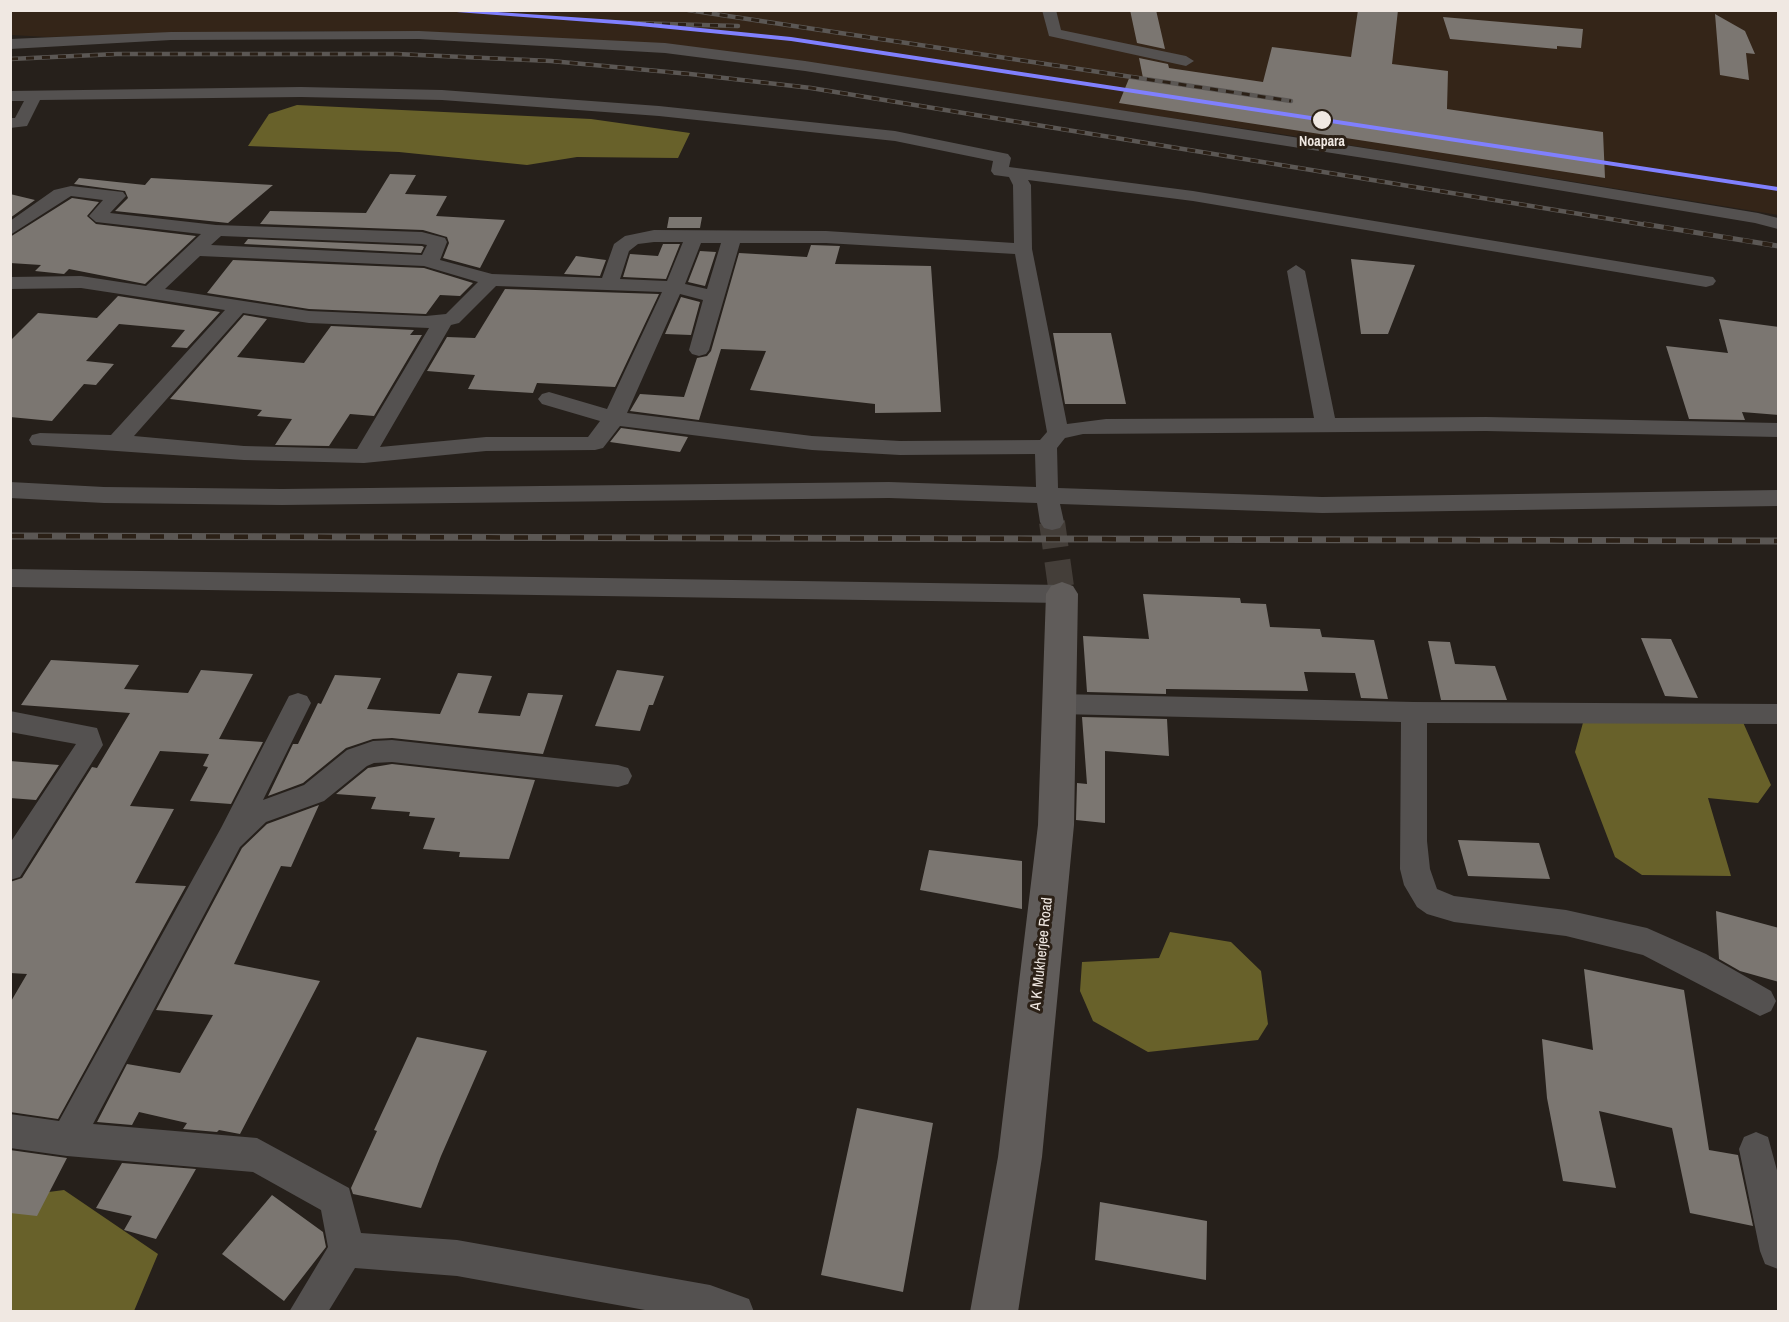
<!DOCTYPE html>
<html>
<head>
<meta charset="utf-8">
<style>
	body { margin:0 }
	#map { position:relative; width:1789px; height:1322px; overflow:hidden; background:#26201b; font-family:"Archivo Narrow",sans-serif }
	canvas { display:block }
	.frame { position:absolute; inset:0; border:12px solid #f0e8e2; pointer-events:none }
</style>
</head>
<body>
<div id="map">
<canvas width="1789" height="1322"></canvas>
<div class="frame"></div>
</div>
<script>
const c = document.querySelector('canvas').getContext('2d');
c.lineJoin = 'round';
function fill(path, color) { c.fillStyle = color; c.fill(path, 'evenodd'); }
const toPath = rows => new Path2D(rows.map(r => 'M' + r).join(''));
function stroke(path, color, width, dash) { c.strokeStyle = color; c.lineWidth = width; c.lineCap = dash ? 'butt' : 'round'; c.setLineDash(dash || []); c.stroke(path); }
function label(font, color, halo, rows, align = 'center') {
  c.font = font + ' "Archivo Narrow",sans-serif'; c.lineWidth = 6; c.setLineDash([]); c.textBaseline = 'middle'; c.strokeStyle = halo; c.fillStyle = color; for (const [text, x, y, turn = 0] of rows) {
    c.save(); c.translate(x, y); c.rotate((+turn || 0) * Math.PI / 180); c.textAlign = isNaN(turn) ? turn : align; if (halo) c.strokeText(text, 0, 0); c.fillText(text, 0, 0); c.restore();
  }
}
const built = toPath([
	[10,11,1778,11,1778,215,1281,134,694,49,416,32,285,31,47,37,11,35]
]);
const water = toPath([
	[297,105,591,119,690,133,678,158,577,157,527,165,399,152,248,146,269,114],
	[1584,719,1742,720,1771,785,1758,803,1708,798,1731,876,1642,875,1615,857,1575,752],
	[1170,932,1231,942,1261,971,1268,1024,1258,1040,1148,1052,1093,1021,1080,991,1082,962,1159,958],
	[64,1190,158,1254,134,1311,11,1311,10,1197]
]);
const building = toPath([
	[1130,10,1156,10,1165,49,1137,43],
	[1358,10,1398,10,1392,64,1448,71,1447,109,1603,132,1605,178,1119,103,1130,76,1143,78,1139,58,1168,64,1169,68,1263,82,1272,47,1351,57],
	[1715,14,1745,31,1755,54,1746,53,1749,80,1720,75],
	[1443,17,1583,29,1581,48,1557,46,1557,49,1450,39],
	[390,174,416,175,405,194,447,196,436,216,505,220,480,268,443,258,449,243,447,237,423,230,260,224,270,211,366,213],
	[79,178,145,185,151,178,273,185,228,223,115,211,128,198,125,191,74,184],
	[10,194,35,200,10,218],
	[72,198,99,202,87,216,96,224,196,236,145,284,69,269,64,274,35,271,41,265,10,263,10,237],
	[669,217,702,217,700,228,667,228],
	[248,239,422,246,424,247,421,253,244,244],
	[663,244,680,244,666,279,623,277,630,254,658,256],
	[811,245,840,246,835,264,931,266,941,412,875,413,875,404,750,390,766,351,721,349,699,420,630,411,640,394,684,397,697,358,707,356,711,351,739,253,807,257],
	[700,251,716,252,705,286,688,282],
	[576,256,606,260,600,276,564,274],
	[1351,259,1415,265,1388,334,1361,334],
	[233,260,424,268,473,283,460,296,440,295,426,314,309,309,207,293],
	[505,289,659,294,615,387,537,383,533,393,468,389,475,375,427,371,447,337,475,338],
	[118,296,220,312,187,348,171,347,185,330,119,324,86,361,114,364,96,385,84,384,52,421,10,417,10,341,38,313,97,318],
	[681,297,700,302,691,335,665,334],
	[244,315,267,319,237,357,304,363,331,326,414,330,410,335,422,335,374,416,350,414,329,446,275,445,292,419,257,416,262,410,170,399],
	[1719,319,1779,327,1779,415,1742,412,1745,420,1689,419,1666,346,1728,353],
	[1053,333,1111,333,1126,404,1065,404],
	[621,428,688,437,680,452,610,442],
	[1143,594,1240,598,1241,603,1266,604,1270,627,1320,629,1322,637,1374,640,1388,699,1361,698,1355,673,1304,672,1308,691,1166,689,1166,694,1087,692,1083,636,1149,639],
	[1641,638,1671,639,1698,698,1665,696],
	[1428,641,1450,642,1455,664,1495,666,1507,700,1441,700],
	[51,660,139,665,124,689,188,693,201,670,253,674,219,739,263,742,231,804,190,801,208,767,203,766,209,754,160,751,130,806,174,809,135,883,186,886,58,1119,10,1112,10,1003,27,974,10,973,10,882,22,878,92,767,97,768,130,713,21,705],
	[617,670,664,676,653,705,649,705,640,731,595,726],
	[458,673,492,676,478,713,520,716,528,693,563,695,543,754,392,738,373,739,346,748,303,783,268,796,293,744,298,744,318,703,321,704,335,675,381,678,367,709,440,714],
	[1082,717,1167,719,1169,756,1105,751,1105,823,1076,820,1077,783,1087,784],
	[10,761,59,765,36,800,10,798],
	[392,764,535,780,509,859,459,857,460,852,423,849,435,818,409,816,410,812,371,809,376,797,336,794,368,768],
	[319,805,291,867,281,866,234,964,320,981,240,1134,219,1130,217,1132,183,1129,187,1123,139,1112,132,1125,97,1122,127,1064,180,1073,213,1015,156,1010,242,848,267,824],
	[1458,840,1539,843,1550,879,1468,876],
	[929,850,1022,861,1022,909,920,890],
	[1716,911,1779,928,1779,982,1740,971,1719,959],
	[1584,969,1684,990,1709,1150,1738,1155,1753,1226,1690,1213,1672,1128,1599,1111,1616,1188,1563,1181,1547,1098,1542,1039,1593,1050],
	[417,1037,487,1051,441,1156,421,1208,353,1194,351,1188,377,1131,374,1130],
	[857,1108,933,1123,903,1292,821,1275],
	[10,1150,67,1158,37,1216,10,1213],
	[122,1163,196,1169,156,1239,124,1230,132,1216,96,1208],
	[272,1195,323,1232,326,1247,284,1301,222,1254],
	[1100,1202,1207,1221,1206,1280,1095,1260]
]);
const streetTunnel = toPath([
	[1052,522,1062,594]
]);
const street = toPath([
	[1042,10,1056,10,1061,30,1186,56,1194,61,1186,66,1049,36,1042,10],
	[419,31,665,43,805,61,1396,153,1758,213,1778,218,1778,229,1755,223,1396,163,805,71,665,53,419,39,171,40,10,49,10,39,171,32,419,31],
	[301,87,442,90,659,106,895,131,1008,154,1011,158,1009,167,1193,191,1713,277,1716,281,1713,285,1706,287,1193,201,1028,180,1031,185,1032,249,1067,424,1106,419,1314,418,1287,271,1296,265,1305,271,1335,418,1486,417,1778,423,1778,437,1486,431,1083,434,1065,438,1057,448,1058,488,1322,497,1778,490,1778,506,1322,513,1060,504,1064,522,1060,528,1052,530,1044,528,1040,522,1037,503,889,498,282,505,104,503,10,498,10,482,104,487,282,489,889,482,1036,487,1035,454,900,455,812,450,620,426,603,448,595,450,486,451,364,463,244,460,32,445,29,440,32,435,40,433,111,435,225,310,81,288,10,289,10,277,81,276,146,286,201,234,96,222,89,216,103,200,71,196,10,235,10,221,54,190,71,186,123,192,126,196,110,213,216,225,422,232,445,238,447,242,440,260,492,274,602,278,614,244,625,236,654,230,826,231,1014,243,1013,185,1009,177,994,175,991,171,993,161,895,141,659,116,442,100,301,97,40,100,27,126,10,128,10,118,15,118,24,101,10,101,10,91,301,87],
	[221,236,422,244,427,245,422,255,211,245,221,236],
	[654,242,683,242,667,281,620,279,629,251,638,244,654,242],
	[701,243,721,243,707,289,685,284,701,243],
	[740,243,826,243,1015,254,1047,432,1040,440,900,441,812,436,627,413,680,294,703,300,689,350,692,354,699,356,706,354,709,350,740,243],
	[200,256,424,266,478,282,446,314,426,316,309,311,165,289,200,256],
	[496,286,662,292,607,409,549,392,542,394,538,399,542,404,600,421,588,437,486,437,380,447,451,325,459,323,496,286],
	[243,313,309,323,429,328,357,449,244,446,134,436,243,313],
	[10,569,1062,585,1071,588,1074,594,1071,600,1062,603,10,587,10,569],
	[298,693,307,696,311,703,263,800,304,785,347,750,373,741,392,740,618,765,628,768,632,776,628,784,618,787,392,762,374,763,367,766,324,801,266,822,240,847,93,1124,257,1138,349,1188,361,1233,457,1240,710,1285,749,1299,754,1312,656,1312,457,1276,355,1268,328,1312,289,1312,328,1247,321,1210,253,1172,67,1156,10,1148,10,1114,59,1121,221,828,289,696,298,693],
	[1059,694,1414,702,1778,704,1778,724,1427,723,1427,841,1430,869,1437,889,1454,896,1566,910,1647,928,1706,954,1771,991,1776,1001,1771,1011,1760,1016,1643,955,1566,936,1454,922,1427,914,1417,907,1404,885,1400,869,1401,722,1059,714,1050,711,1046,704,1050,697,1059,694],
	[10,711,97,728,103,745,20,877,10,880,10,843,76,744,10,732,10,711],
	[1756,1132,1768,1137,1778,1174,1778,1269,1765,1264,1760,1251,1739,1149,1744,1137,1756,1132]
]);
const secondary = toPath([
	[1062,582,1073,586,1078,594,1074,825,1042,1157,1018,1312,970,1312,998,1157,1038,825,1046,594,1051,586,1062,582]
]);
const railFar2 = toPath([
	[688,10,1291,101],
	[630,23,738,26],
	[10,59,117,54,397,54,551,61,690,74,811,88,1653,226]
]);
const railFar1 = toPath([
	[1644,224,1778,246]
]);
const rail = toPath([
	[10,536,1778,541]
]);
const metro1 = toPath([
	[430,10,468,10,630,21,791,37,1778,187,1778,191,791,41,630,25,430,10]
]);
const markers = [
	[1322,120,10,"#f0e8e2"]
];
const farStopnames = [
	["Noapara",1322,142]
];
const streetNames = [
	["A K Mukherjee Road",1042,954,-84]
];
fill(built, '#342518');
fill(water, '#68612a');
fill(building, '#7b7671');
stroke(streetTunnel, '#443e39', 26, [26, 13]);
fill(street, '#545150');
fill(secondary, '#605c5a');
stroke(railFar2, '#5b5754', 4.5);
stroke(railFar1, '#5b5754', 5);
stroke(rail, '#5b5754', 7);
stroke(railFar2, '#2b2016', 3, [8]);
stroke(railFar1, '#2b2016', 4, [10]);
stroke(rail, '#2b2016', 4.5, [14]);
fill(metro1, '#8080ff');
for (const [x, y, r, color] of markers) { const dot = new Path2D(); dot.arc(x, y, r, 0, 2 * Math.PI); c.fillStyle = color; c.fill(dot); stroke(dot, '#2b2016', 2); }
label('bold 14px', '#f0e8e2', '#2b2016', farStopnames);
label('15px', '#f0e8e2', '#2b2016', streetNames);
</script>
</body>
</html>
